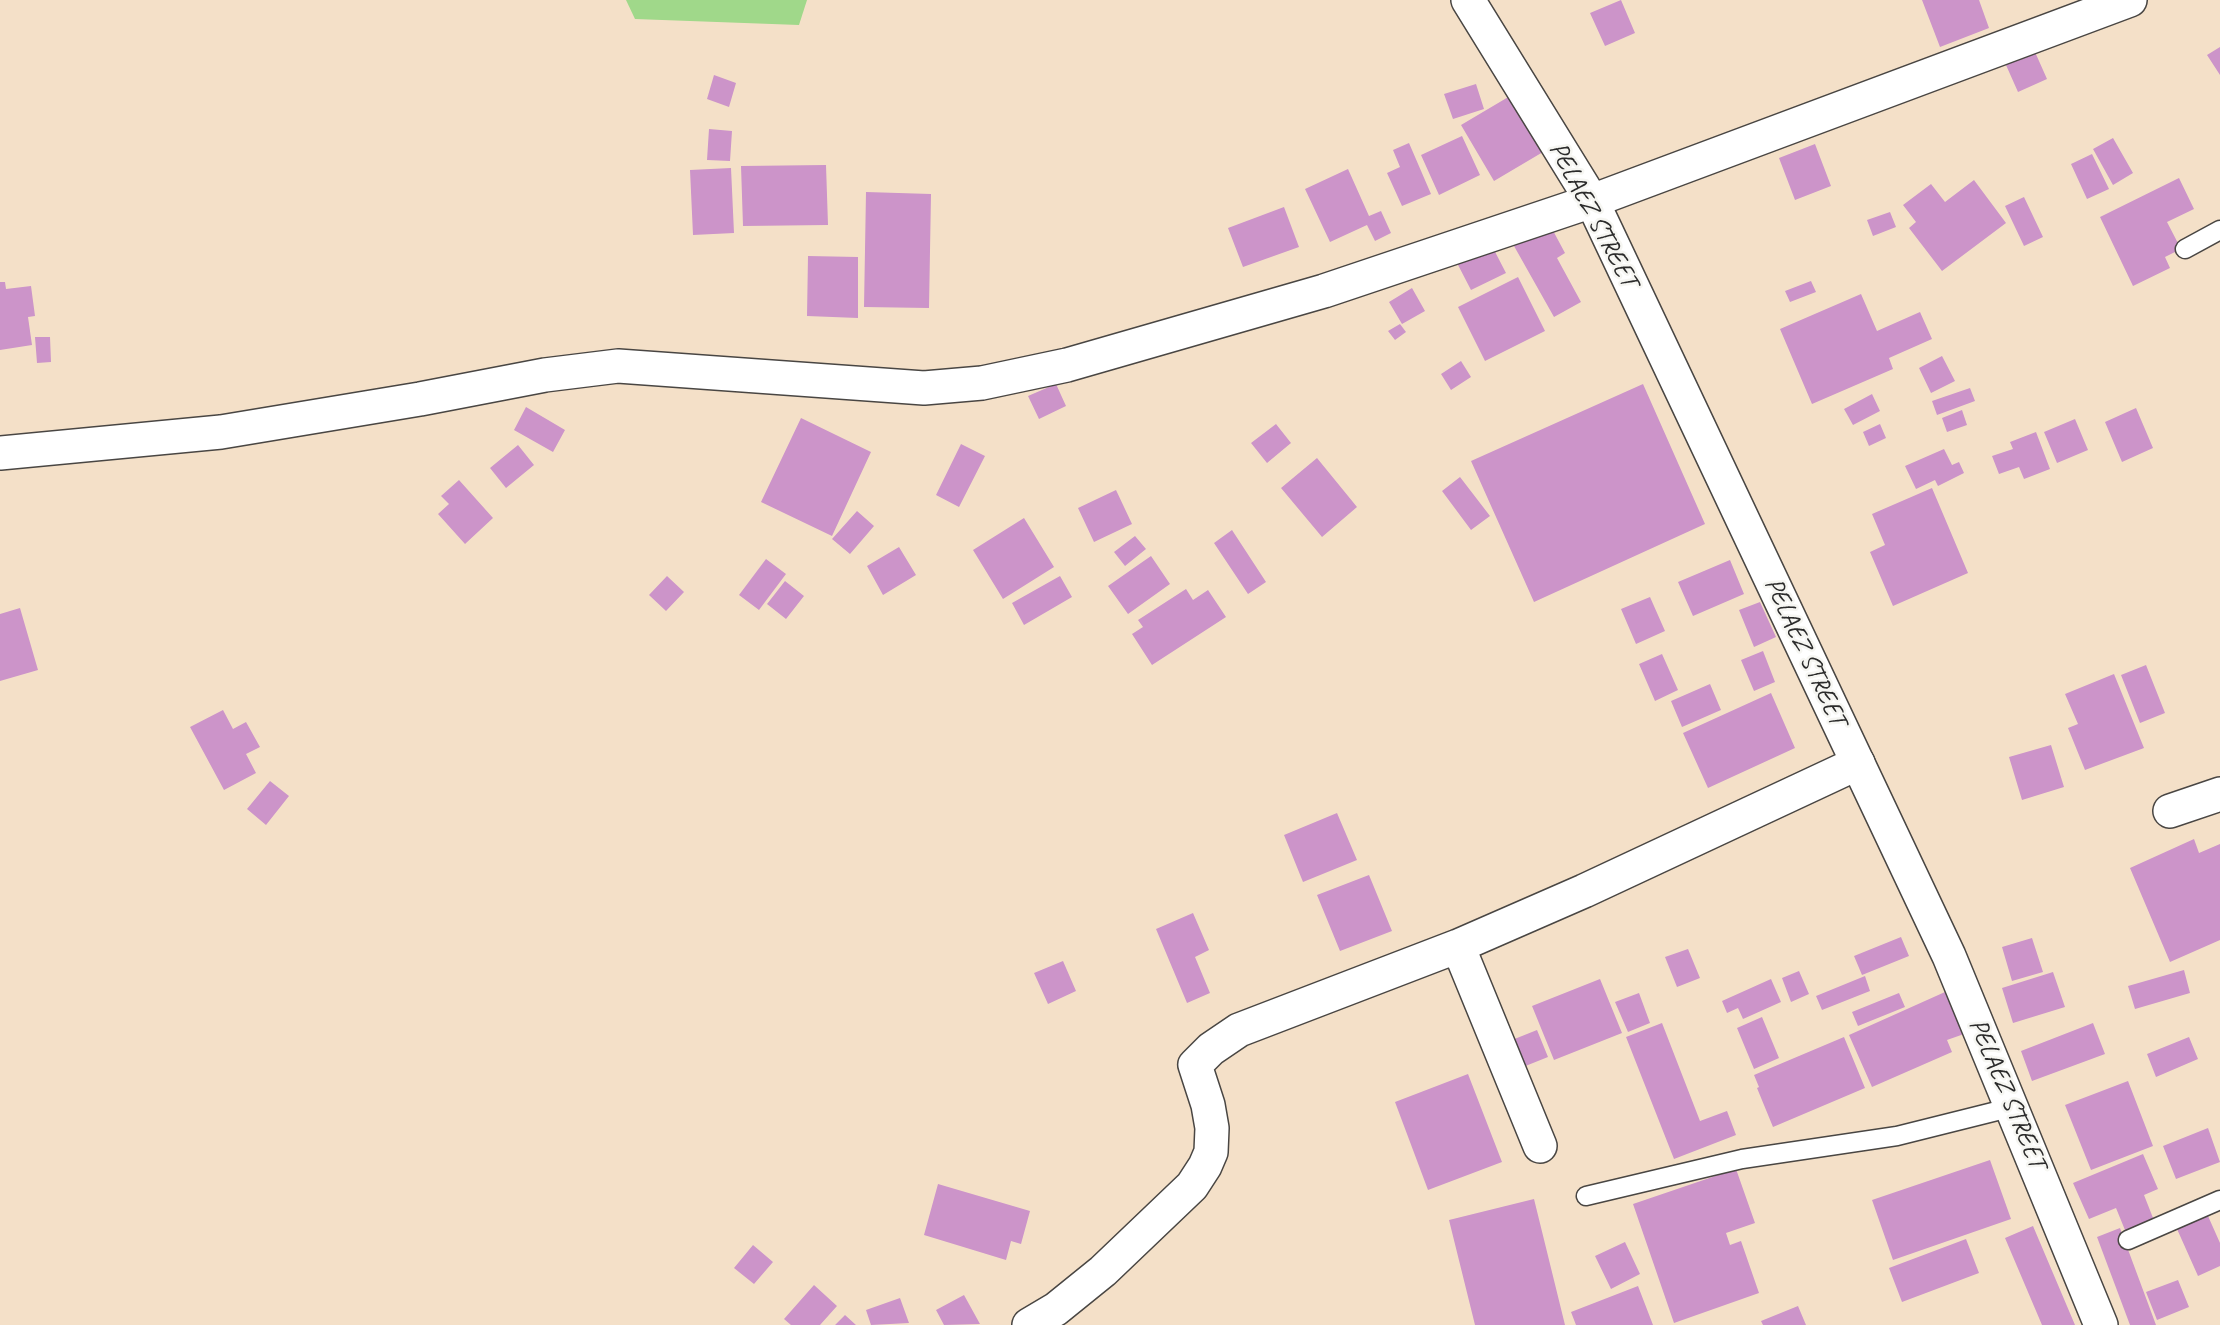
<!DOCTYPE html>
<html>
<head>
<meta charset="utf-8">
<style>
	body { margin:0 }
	canvas { display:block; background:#f4e0c8 }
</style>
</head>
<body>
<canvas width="2220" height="1325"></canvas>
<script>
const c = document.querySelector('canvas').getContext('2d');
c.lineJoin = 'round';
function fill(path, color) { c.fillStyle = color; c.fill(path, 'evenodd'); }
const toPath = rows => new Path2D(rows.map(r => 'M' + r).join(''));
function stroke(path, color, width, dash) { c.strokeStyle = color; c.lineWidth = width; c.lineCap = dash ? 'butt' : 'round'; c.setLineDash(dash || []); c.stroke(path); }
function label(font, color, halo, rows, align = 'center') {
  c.font = font + ' Caveat,sans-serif'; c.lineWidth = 5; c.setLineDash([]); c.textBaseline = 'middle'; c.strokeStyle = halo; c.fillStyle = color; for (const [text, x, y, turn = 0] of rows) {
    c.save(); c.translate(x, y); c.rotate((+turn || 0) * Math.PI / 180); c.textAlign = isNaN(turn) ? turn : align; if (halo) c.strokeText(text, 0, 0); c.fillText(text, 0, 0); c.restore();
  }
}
const green = toPath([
	[626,0,807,0,799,25,635,19]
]);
const building = toPath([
	[1621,0,1635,33,1605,46,1590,13],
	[1922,0,1979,0,1989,28,1940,47],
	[2220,47,2220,75,2207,55],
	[2035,52,2047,79,2018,92,2006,65],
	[714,75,736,83,729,107,707,99],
	[1476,84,1484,109,1453,119,1444,94],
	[1510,96,1543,152,1494,181,1461,125],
	[709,129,732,131,730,161,707,160],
	[1462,136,1480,175,1439,195,1421,155],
	[2113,138,2133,173,2113,185,2093,149],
	[1409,143,1431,194,1402,206,1387,173,1400,167,1393,150],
	[1815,144,1831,186,1795,200,1779,158],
	[2092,154,2109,189,2087,199,2071,164],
	[826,165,828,225,743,226,741,166],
	[731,168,734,233,693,235,690,170],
	[1348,169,1369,216,1381,211,1391,233,1375,241,1367,225,1330,242,1305,189],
	[2179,178,2194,209,2167,222,2181,249,2165,257,2170,268,2133,286,2100,217],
	[1974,180,2006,223,1942,271,1909,228,1916,222,1903,205,1931,184,1945,202],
	[866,192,931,194,929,308,864,307],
	[2024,197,2043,237,2024,246,2005,206],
	[1284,207,1299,247,1243,267,1228,228],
	[1890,212,1896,227,1873,236,1867,220],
	[1550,225,1565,253,1557,258,1581,302,1554,317,1514,246],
	[1492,246,1506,273,1471,290,1457,263],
	[808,256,858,257,858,318,807,316],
	[1518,277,1545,331,1485,361,1458,307],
	[1811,281,1816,292,1790,302,1785,291],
	[0,282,5,282,6,289,31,286,35,316,28,317,32,345,0,350],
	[1412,288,1425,311,1402,324,1389,302],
	[1861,294,1877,331,1920,312,1932,339,1889,358,1893,369,1812,404,1780,329],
	[1400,324,1406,332,1395,340,1388,331],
	[35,337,50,337,51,362,37,363],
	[1942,356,1955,381,1931,393,1919,368],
	[1461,361,1471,377,1451,390,1441,374],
	[1056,384,1066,406,1039,419,1028,396],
	[1643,384,1705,524,1534,602,1471,461],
	[1970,388,1975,401,1937,415,1932,401],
	[1872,394,1880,411,1853,425,1844,409],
	[526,407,565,430,553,452,514,430],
	[2136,408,2153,448,2122,462,2105,422],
	[1962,410,1967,425,1947,432,1942,418],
	[801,418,871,452,832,536,761,502],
	[2075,419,2088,450,2057,463,2044,432],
	[1276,424,1291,443,1267,463,1251,443],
	[1880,424,1886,438,1869,446,1863,432],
	[2036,432,2050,469,2024,479,2019,467,1999,474,1992,456,2013,449,2010,442],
	[961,444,985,456,959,507,936,495],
	[518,445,534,465,506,488,490,468],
	[1944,449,1952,465,1959,462,1964,473,1938,486,1935,480,1916,489,1905,466],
	[1317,458,1357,507,1322,537,1281,488],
	[1460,477,1490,516,1471,530,1442,491],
	[459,480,493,518,465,544,438,514,449,504,441,496],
	[1932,488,1968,573,1893,606,1870,552,1885,545,1872,514],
	[1116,490,1132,524,1094,542,1078,508],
	[857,511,874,526,850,554,832,539],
	[1024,518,1054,567,1003,599,973,550],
	[1232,530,1266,582,1248,594,1214,543],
	[1135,536,1146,549,1125,566,1114,552],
	[899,547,916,575,883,595,867,566],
	[1151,556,1170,584,1128,614,1108,586],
	[766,559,786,574,759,610,739,595],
	[1730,560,1744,594,1693,616,1678,582],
	[667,576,684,592,666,611,649,595],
	[1060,576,1072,597,1024,625,1012,603],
	[785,581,804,596,786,619,767,604],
	[1186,589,1193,600,1208,590,1226,617,1152,665,1132,634,1143,627,1138,620],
	[1650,597,1665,631,1636,644,1621,609],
	[1760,602,1776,637,1754,647,1739,610],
	[20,608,38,670,0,681,0,614],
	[1763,651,1775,682,1754,691,1741,660],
	[1662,654,1678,690,1655,701,1639,664],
	[2146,665,2165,713,2140,723,2121,675],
	[2114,674,2144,748,2085,770,2068,728,2078,724,2065,694],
	[1710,684,1721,710,1682,727,1671,701],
	[1771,693,1795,748,1708,788,1683,733],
	[223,710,233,729,246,722,260,747,246,754,256,773,224,790,190,727],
	[2051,745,2064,787,2022,800,2009,757],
	[270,781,289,796,266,825,247,809],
	[1337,813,1357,860,1303,882,1284,835],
	[2194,839,2199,853,2220,844,2220,940,2170,962,2130,868],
	[1369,875,1392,931,1340,951,1317,895],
	[1193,913,1209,950,1195,957,1210,993,1187,1003,1156,929],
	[1901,937,1909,956,1862,975,1854,956],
	[2032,938,2043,972,2012,981,2002,947],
	[1688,949,1700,978,1677,987,1665,957],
	[1063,961,1076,991,1048,1004,1034,973],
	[2184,970,2190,993,2135,1009,2128,986],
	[1799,971,1809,994,1791,1002,1782,978],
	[2053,972,2065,1007,2013,1023,2002,988],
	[1865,976,1870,991,1822,1010,1816,996],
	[1600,979,1622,1033,1554,1060,1532,1006],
	[1771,979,1781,1002,1743,1019,1738,1008,1727,1013,1722,1001],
	[1945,992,1964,1034,1947,1040,1952,1052,1872,1087,1849,1035],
	[1639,993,1650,1023,1628,1032,1615,1002],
	[1899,993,1905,1007,1858,1026,1852,1012],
	[1762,1017,1779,1058,1754,1069,1737,1028],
	[1662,1023,1700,1121,1727,1111,1736,1135,1674,1159,1626,1037],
	[2093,1023,2105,1054,2032,1081,2021,1051],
	[1537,1030,1548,1057,1523,1067,1512,1040],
	[1844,1037,1865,1088,1773,1127,1757,1088,1759,1087,1754,1075],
	[2189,1037,2198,1059,2156,1077,2147,1054],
	[1468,1074,1502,1162,1428,1190,1395,1102],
	[2128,1081,2153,1146,2091,1170,2065,1105],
	[2208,1128,2220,1162,2176,1179,2163,1146],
	[2143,1154,2158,1189,2144,1195,2155,1223,2127,1235,2116,1208,2089,1219,2073,1183],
	[1990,1160,2011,1219,1893,1260,1872,1200],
	[1736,1169,1755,1223,1726,1233,1730,1245,1741,1241,1759,1293,1674,1323,1633,1204],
	[938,1184,1030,1211,1021,1244,1011,1241,1006,1260,924,1235],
	[1534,1199,1565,1325,1475,1325,1449,1220],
	[2208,1216,2220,1243,2220,1266,2198,1276,2177,1229],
	[2033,1226,2075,1325,2042,1325,2005,1238],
	[2120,1228,2156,1325,2130,1325,2097,1237],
	[1966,1239,1979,1273,1902,1302,1889,1268],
	[1625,1242,1640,1274,1611,1289,1595,1256],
	[753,1245,773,1262,754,1284,734,1268],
	[2178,1280,2189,1307,2157,1320,2146,1292],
	[814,1285,837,1306,820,1325,791,1325,784,1319],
	[1638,1286,1653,1325,1576,1325,1571,1312],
	[964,1295,980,1324,944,1325,936,1310],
	[900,1298,909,1323,871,1325,866,1310],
	[1798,1306,1806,1325,1763,1325,1761,1321],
	[845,1315,856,1325,835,1325]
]);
const service = toPath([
	[2185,249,2220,230],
	[1586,1196,1742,1159,1897,1136,2013,1107],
	[2128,1240,2220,1200]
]);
const minor = toPath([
	[2170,811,2220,794],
	[1458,946,1540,1146],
	[1029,1325,1056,1309,1103,1271,1192,1186,1205,1166,1211,1152,1212,1128,1208,1105,1195,1065,1211,1049,1239,1030,1458,946,1584,891,1858,763]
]);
const tertiary = toPath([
	[1468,0,1592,201,1949,956,2101,1325]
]);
const secondary = toPath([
	[0,453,221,432,420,399,545,375,618,366,924,388,982,383,1067,365,1324,291,1592,201,2130,0]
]);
const streetNames = [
	["PELAEZ STREET",1593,215,62],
	["PELAEZ STREET",1805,652,65],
	["PELAEZ STREET",2007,1094,67]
];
fill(green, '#a0d88a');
fill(building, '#cc94c9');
stroke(service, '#494643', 21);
stroke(minor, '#494643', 36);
stroke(tertiary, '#494643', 36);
stroke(secondary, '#494643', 36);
stroke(service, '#fff', 18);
stroke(minor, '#fff', 33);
stroke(tertiary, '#fff', 33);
stroke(secondary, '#fff', 33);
label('26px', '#2b2b2b', '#f6f6f2', streetNames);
</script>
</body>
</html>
